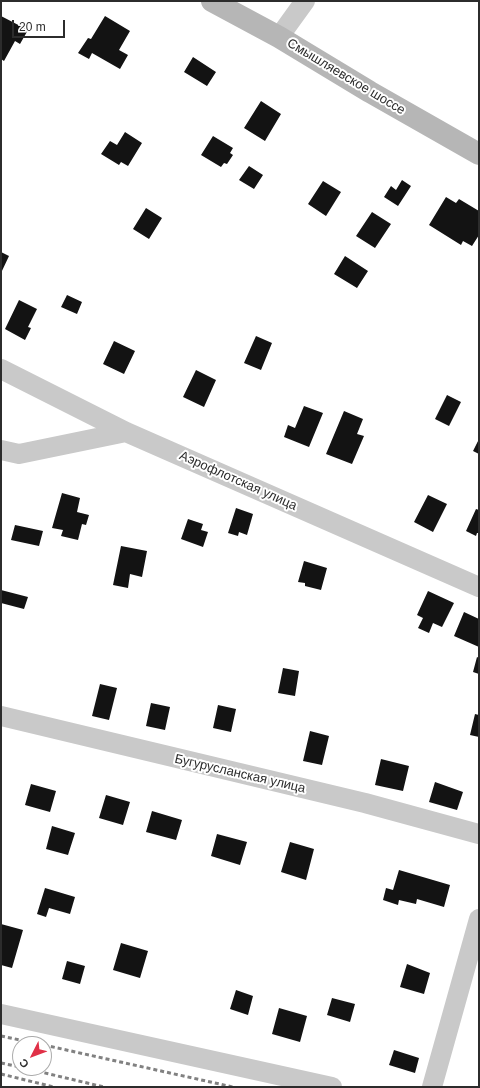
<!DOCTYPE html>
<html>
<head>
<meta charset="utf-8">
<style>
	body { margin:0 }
	#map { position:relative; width:480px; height:1088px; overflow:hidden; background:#fff; font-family:Helvetica,sans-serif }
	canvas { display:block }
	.frame { position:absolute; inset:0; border:2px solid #2c2c2c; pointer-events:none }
	.north { position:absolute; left:12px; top:1036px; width:40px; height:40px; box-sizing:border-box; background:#fff; border:1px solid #ababab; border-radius:50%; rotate:228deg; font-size:11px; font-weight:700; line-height:16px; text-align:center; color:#2c2c2c }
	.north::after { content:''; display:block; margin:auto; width:14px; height:18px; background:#e03047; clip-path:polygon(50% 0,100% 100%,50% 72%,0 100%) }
	.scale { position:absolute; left:12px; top:20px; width:53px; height:18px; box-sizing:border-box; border:2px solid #2c2c2c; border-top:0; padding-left:5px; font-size:12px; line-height:14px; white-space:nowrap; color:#2c2c2c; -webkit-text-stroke:3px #fff; paint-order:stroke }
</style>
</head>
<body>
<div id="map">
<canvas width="480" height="1088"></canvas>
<div class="frame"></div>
<div class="north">С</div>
<div class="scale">20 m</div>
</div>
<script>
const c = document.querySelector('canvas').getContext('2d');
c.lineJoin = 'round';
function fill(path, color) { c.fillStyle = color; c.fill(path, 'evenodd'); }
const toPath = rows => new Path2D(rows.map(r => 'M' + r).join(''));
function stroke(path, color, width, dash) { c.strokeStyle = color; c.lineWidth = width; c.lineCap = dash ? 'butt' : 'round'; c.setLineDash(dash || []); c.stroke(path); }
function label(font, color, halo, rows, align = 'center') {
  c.font = font + ' Helvetica,sans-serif'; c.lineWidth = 4; c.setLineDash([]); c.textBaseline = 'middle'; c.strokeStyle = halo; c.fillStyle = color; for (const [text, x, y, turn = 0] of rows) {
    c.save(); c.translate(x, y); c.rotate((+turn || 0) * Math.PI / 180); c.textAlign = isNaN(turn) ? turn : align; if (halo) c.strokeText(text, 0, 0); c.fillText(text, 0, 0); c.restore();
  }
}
const building = toPath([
	[1,16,28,30,20,44,15,41,4,61,1,59],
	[105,16,130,31,119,50,128,55,120,69,92,53,89,59,78,53,88,38,91,39],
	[193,57,216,72,207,86,184,72],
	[261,101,281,114,265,141,244,128],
	[125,132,142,143,128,166,121,162,119,165,101,154,110,141,117,145],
	[213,136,233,148,230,153,233,155,227,164,224,163,221,167,201,155],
	[249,166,263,175,254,189,239,180],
	[402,180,411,186,398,206,384,197,391,186,396,190],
	[323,181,341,192,326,216,308,204],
	[446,197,456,203,459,199,479,211,479,235,472,246,463,241,461,245,429,225],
	[146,208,162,218,149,239,133,229],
	[372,212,391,224,375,248,356,236],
	[1,252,9,256,1,273],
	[345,256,368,271,357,288,334,274],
	[67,295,82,302,77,314,61,307],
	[19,300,37,309,28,327,31,328,25,340,5,329],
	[256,336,272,343,261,370,244,363],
	[114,341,135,351,124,374,103,364],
	[196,370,216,380,204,407,183,397],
	[447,395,461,402,449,426,435,419],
	[304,406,323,413,309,447,284,437,288,425,295,428],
	[344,411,363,419,357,434,364,436,352,464,326,454],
	[479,439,479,454,473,451],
	[62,493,80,498,77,512,89,515,86,525,82,524,78,540,61,536,63,530,52,528],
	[428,495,447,504,433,532,414,522],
	[236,508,253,514,247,535,239,532,238,536,228,533],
	[476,509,479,510,479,533,477,533,476,536,466,531],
	[188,519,203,524,201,530,208,532,203,547,181,539],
	[15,525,43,531,39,546,11,540],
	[121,546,147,551,142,577,130,574,128,588,113,585],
	[304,561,327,568,321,590,305,586,305,583,298,582],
	[1,590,28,597,24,609,1,603],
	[428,591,454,603,442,627,433,623,429,633,418,628,423,618,417,615],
	[464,612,479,619,479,647,454,636],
	[477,657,479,658,479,674,473,672],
	[283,668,299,671,295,696,278,693],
	[100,684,117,688,109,720,92,716],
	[151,703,170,707,165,730,146,726],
	[218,705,236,709,231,732,213,728],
	[475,714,479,715,479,737,470,735],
	[310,731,329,736,322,765,303,761],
	[381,759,409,766,403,791,375,785],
	[435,782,463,792,457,810,429,802],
	[31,784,56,791,50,812,25,805],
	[106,795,130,802,123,825,99,818],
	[152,811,182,820,176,840,146,832],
	[52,826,75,833,68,855,46,849],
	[217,834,247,842,240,865,211,856],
	[290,842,314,849,306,880,281,872],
	[399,870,450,885,444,907,417,899,416,904,399,900,398,905,383,900,386,888,393,890],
	[45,888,75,897,70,914,49,908,46,917,37,914],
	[1,924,23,930,12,968,1,965],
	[121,943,148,951,140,978,113,970],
	[67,961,85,966,80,984,62,979],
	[407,964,430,973,424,994,400,987],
	[236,990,253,996,248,1015,230,1009],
	[332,998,355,1004,350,1022,327,1015],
	[279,1008,307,1016,300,1042,272,1034],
	[394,1050,419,1058,415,1073,389,1065]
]);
const street = toPath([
	[279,37,305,1],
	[1,369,126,432,479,587],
	[1,450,19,454,126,432],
	[1,716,365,803,479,834],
	[1,1014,332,1087],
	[432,1087,479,919]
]);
const secondary = toPath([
	[212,1,279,37,370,92,479,154]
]);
const rail = toPath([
	[1,1036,39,1044],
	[44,1045,233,1087],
	[1,1063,20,1067],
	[24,1068,104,1087],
	[1,1074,54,1087]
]);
const streetNames = [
	["Смышляевское шоссе",346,77,31],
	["Аэрофлотская улица",238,481,24],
	["Бугурусланская улица",240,774,13]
];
fill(building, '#131313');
stroke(street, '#c9c9c9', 20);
stroke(secondary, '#b6b6b6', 22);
stroke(rail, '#818181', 3, [4, 3]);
label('13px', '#2c2c2c', '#fff', streetNames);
</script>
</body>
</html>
